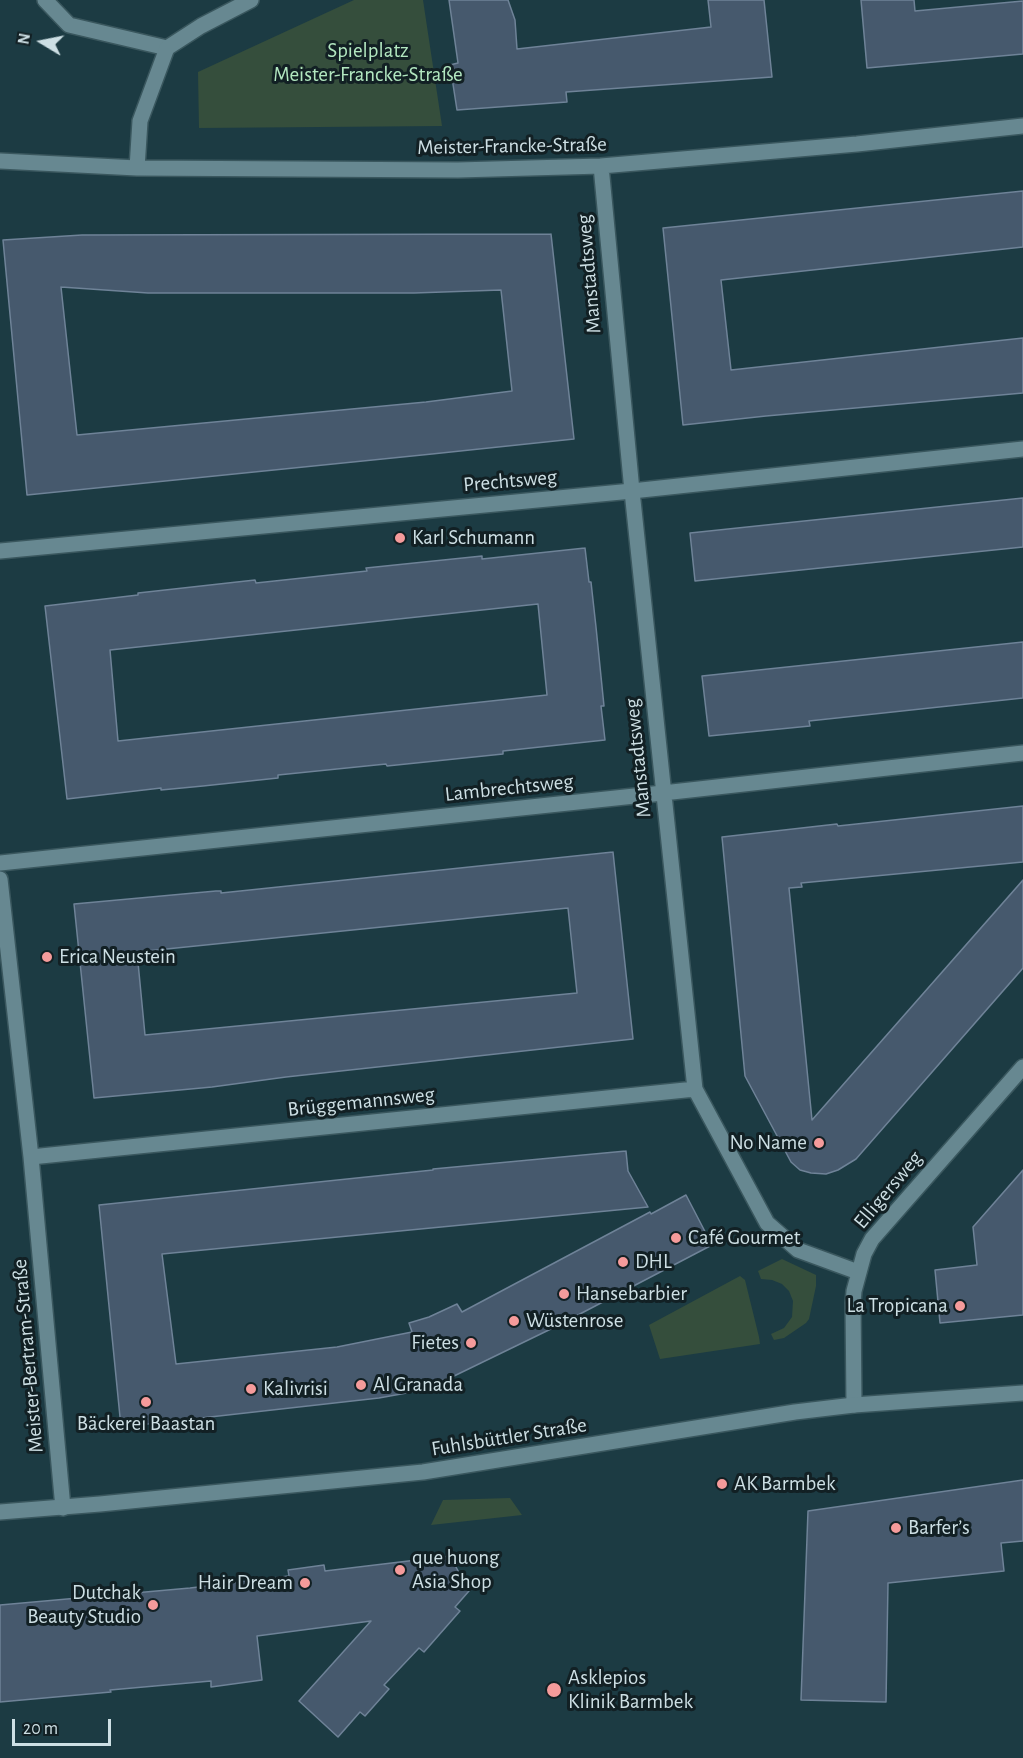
<!DOCTYPE html>
<html>
<head>
<meta charset="utf-8">
<style>
	body { margin:0 }
	#map { position:relative; width:1023px; height:1758px; overflow:hidden; background:#1c3b43; font-family:"Alegreya Sans",sans-serif }
	canvas { display:block }
	.north { position:absolute; left:12px; top:12px; width:60px; height:60px; -webkit-text-stroke:4px #122024; paint-order:stroke; rotate:280deg; font-size:16px; font-weight:700; line-height:24px; text-align:center; color:#cddfe4 }
	.north::after { content:''; display:block; margin:auto; width:21px; height:27px; background:#cddfe4; clip-path:polygon(50% 0,100% 100%,50% 72%,0 100%) }
	.scale { position:absolute; left:12px; top:1719px; width:99px; height:27px; box-sizing:border-box; border:3px solid #cddfe4; border-top:0; padding-left:8px; font-size:18px; line-height:21px; white-space:nowrap; color:#cddfe4; -webkit-text-stroke:4px #122024; paint-order:stroke }
</style>
</head>
<body>
<div id="map">
<canvas width="1023" height="1758"></canvas>
<div class="north">N</div>
<div class="scale">20 m</div>
</div>
<script>
const c = document.querySelector('canvas').getContext('2d');
c.lineJoin = 'round';
function fill(path, color) { c.fillStyle = color; c.fill(path, 'evenodd'); }
const toPath = rows => new Path2D(rows.map(r => 'M' + r).join(''));
function stroke(path, color, width, dash) { c.strokeStyle = color; c.lineWidth = width; c.lineCap = dash ? 'butt' : 'round'; c.setLineDash(dash || []); c.stroke(path); }
function label(font, color, halo, rows, align = 'center') {
  c.font = font + ' "Alegreya Sans",sans-serif'; c.lineWidth = 6; c.setLineDash([]); c.textBaseline = 'middle'; c.strokeStyle = halo; c.fillStyle = color; for (const [text, x, y, turn = 0] of rows) {
    c.save(); c.translate(x, y); c.rotate((+turn || 0) * Math.PI / 180); c.textAlign = isNaN(turn) ? turn : align; if (halo) c.strokeText(text, 0, 0); c.fillText(text, 0, 0); c.restore();
  }
}
const green = toPath([
	[354,0,423,0,442,126,199,128,198,72],
	[782,1259,816,1275,816,1286,809,1319,806,1323,784,1338,774,1340,771,1334,784,1328,792,1317,793,1301,789,1291,782,1284,772,1280,761,1279,758,1271],
	[740,1276,745,1280,759,1337,760,1344,660,1359,649,1325],
	[510,1498,522,1515,431,1525,443,1500]
]);
const building = toPath([
	[449,0,508,0,515,20,517,49,711,27,708,0,764,0,772,77,566,92,567,102,457,110,450,65,458,63,449,0],
	[861,0,914,0,915,11,1023,1,1023,54,867,68,861,0],
	[1023,191,1023,247,721,280,731,370,1023,338,1023,393,766,416,683,425,663,228,1023,191],
	[551,234,574,439,432,454,27,495,3,240,82,235,551,234],
	[61,287,148,293,414,293,501,290,512,391,426,402,77,435,61,287],
	[1023,498,1023,547,695,581,690,533,1023,498],
	[585,548,589,582,591,582,596,627,604,706,601,706,605,740,503,751,503,754,387,766,386,764,278,775,278,778,203,786,161,790,161,788,67,799,45,606,138,595,138,593,255,580,256,583,367,571,366,568,482,556,482,559,585,548],
	[538,604,547,695,118,741,110,650,538,604],
	[1023,642,1023,698,809,721,810,726,709,736,702,676,1023,642],
	[1023,806,1023,862,801,883,802,887,789,888,812,1120,1023,880,1023,968,856,1159,838,1170,826,1174,811,1173,800,1170,791,1162,745,1076,722,837,837,824,838,826,1023,806],
	[613,852,633,1039,286,1077,212,1087,94,1098,74,904,216,891,221,891,221,893,613,852],
	[568,908,577,993,145,1035,137,952,568,908],
	[626,1151,628,1171,648,1207,162,1254,176,1364,337,1347,412,1332,409,1323,429,1317,457,1304,462,1312,650,1212,651,1214,686,1195,712,1245,555,1327,452,1377,412,1392,379,1398,121,1427,99,1205,433,1170,433,1169,626,1151],
	[1023,1170,1023,1315,940,1323,935,1270,977,1265,973,1227,1023,1170],
	[1023,1480,1023,1541,1001,1543,1004,1571,888,1583,886,1702,801,1700,808,1511,1023,1480],
	[450,1556,469,1591,455,1607,460,1611,424,1652,419,1648,384,1685,389,1689,365,1716,360,1712,338,1737,299,1701,371,1621,257,1636,262,1680,211,1687,211,1681,110,1690,111,1692,0,1702,0,1605,190,1588,289,1576,288,1570,324,1565,325,1571,450,1556]
]);
const lane = toPath([
	[45,0,69,25,167,48]
]);
const street = toPath([
	[0,161,137,168,458,170,601,166,857,144,1023,126],
	[601,166,632,491,695,1089,767,1223,798,1250,858,1272],
	[137,168,140,121,167,48,201,26,251,0],
	[0,551,632,491,1023,449],
	[0,863,663,793,1023,753],
	[0,879,31,1157,63,1508],
	[31,1157,695,1089],
	[854,1405,853,1303,854,1291,864,1254,872,1239,1023,1067]
]);
const secondary = toPath([
	[0,1512,100,1504,423,1472,795,1412,854,1405,1023,1393]
]);
const markers = [
	[400,538,6,"#f59b9b"],
	[47,957,6,"#f59b9b"],
	[819,1143,6,"#f59b9b"],
	[676,1238,6,"#f59b9b"],
	[623,1262,6,"#f59b9b"],
	[564,1294,6,"#f59b9b"],
	[960,1306,6,"#f59b9b"],
	[514,1321,6,"#f59b9b"],
	[471,1343,6,"#f59b9b"],
	[361,1385,6,"#f59b9b"],
	[251,1389,6,"#f59b9b"],
	[146,1402,6,"#f59b9b"],
	[722,1484,6,"#f59b9b"],
	[896,1528,6,"#f59b9b"],
	[400,1570,6,"#f59b9b"],
	[305,1583,6,"#f59b9b"],
	[153,1605,6,"#f59b9b"],
	[554,1690,8,"#f59b9b"]
];
const parkNames = [
	["Spielplatz",368,51],
	["Meister-Francke-Straße",368,75]
];
const streetNames = [
	["Meister-Francke-Straße",512,146,-1],
	["Manstadtsweg",589,274,-95],
	["Prechtsweg",510,481,-5],
	["Manstadtsweg",638,758,-96],
	["Lambrechtsweg",509,788,-6],
	["Brüggemannsweg",361,1102,-6],
	["Elligersweg",888,1190,-50],
	["Meister-Bertram-Straße",28,1356,-95],
	["Fuhlsbüttler Straße",509,1437,-9]
];
const poiNames = [
	["Karl Schumann",412,538],
	["Erica Neustein",59,957],
	["No Name",807,1143,"right"],
	["Café Gourmet",688,1238],
	["DHL",635,1262],
	["Hansebarbier",576,1294],
	["La Tropicana",948,1306,"right"],
	["Wüstenrose",526,1321],
	["Fietes",459,1343,"right"],
	["Al Granada",373,1385],
	["Kalivrisi",263,1389],
	["Bäckerei Baastan",146,1424,"center"],
	["AK Barmbek",734,1484],
	["Barfer’s",908,1528],
	["que huong",412,1558],
	["Asia Shop",412,1582],
	["Hair Dream",293,1583,"right"],
	["Dutchak",141,1593,"right"],
	["Beauty Studio",141,1617,"right"],
	["Asklepios",568,1678],
	["Klinik Barmbek",568,1702]
];
fill(green, '#354e3c');
fill(building, '#46596d');
stroke(building, '#6f8398', 1.5);
stroke(lane, '#3a575e', 18);
stroke(street, '#3a575e', 18);
stroke(secondary, '#3a575e', 18);
stroke(lane, '#678891', 15);
stroke(street, '#678891', 15);
stroke(secondary, '#678891', 15);
for (const [x, y, r, color] of markers) { const dot = new Path2D(); dot.arc(x, y, r, 0, 2 * Math.PI); c.fillStyle = color; c.fill(dot); stroke(dot, '#122024', 2); }
label('21px', '#b2e7c0', '#122024', parkNames);
label('21px', '#cddfe4', '#122024', streetNames);
label('21px', '#cddfe4', '#122024', poiNames, 'left');
</script>
</body>
</html>
